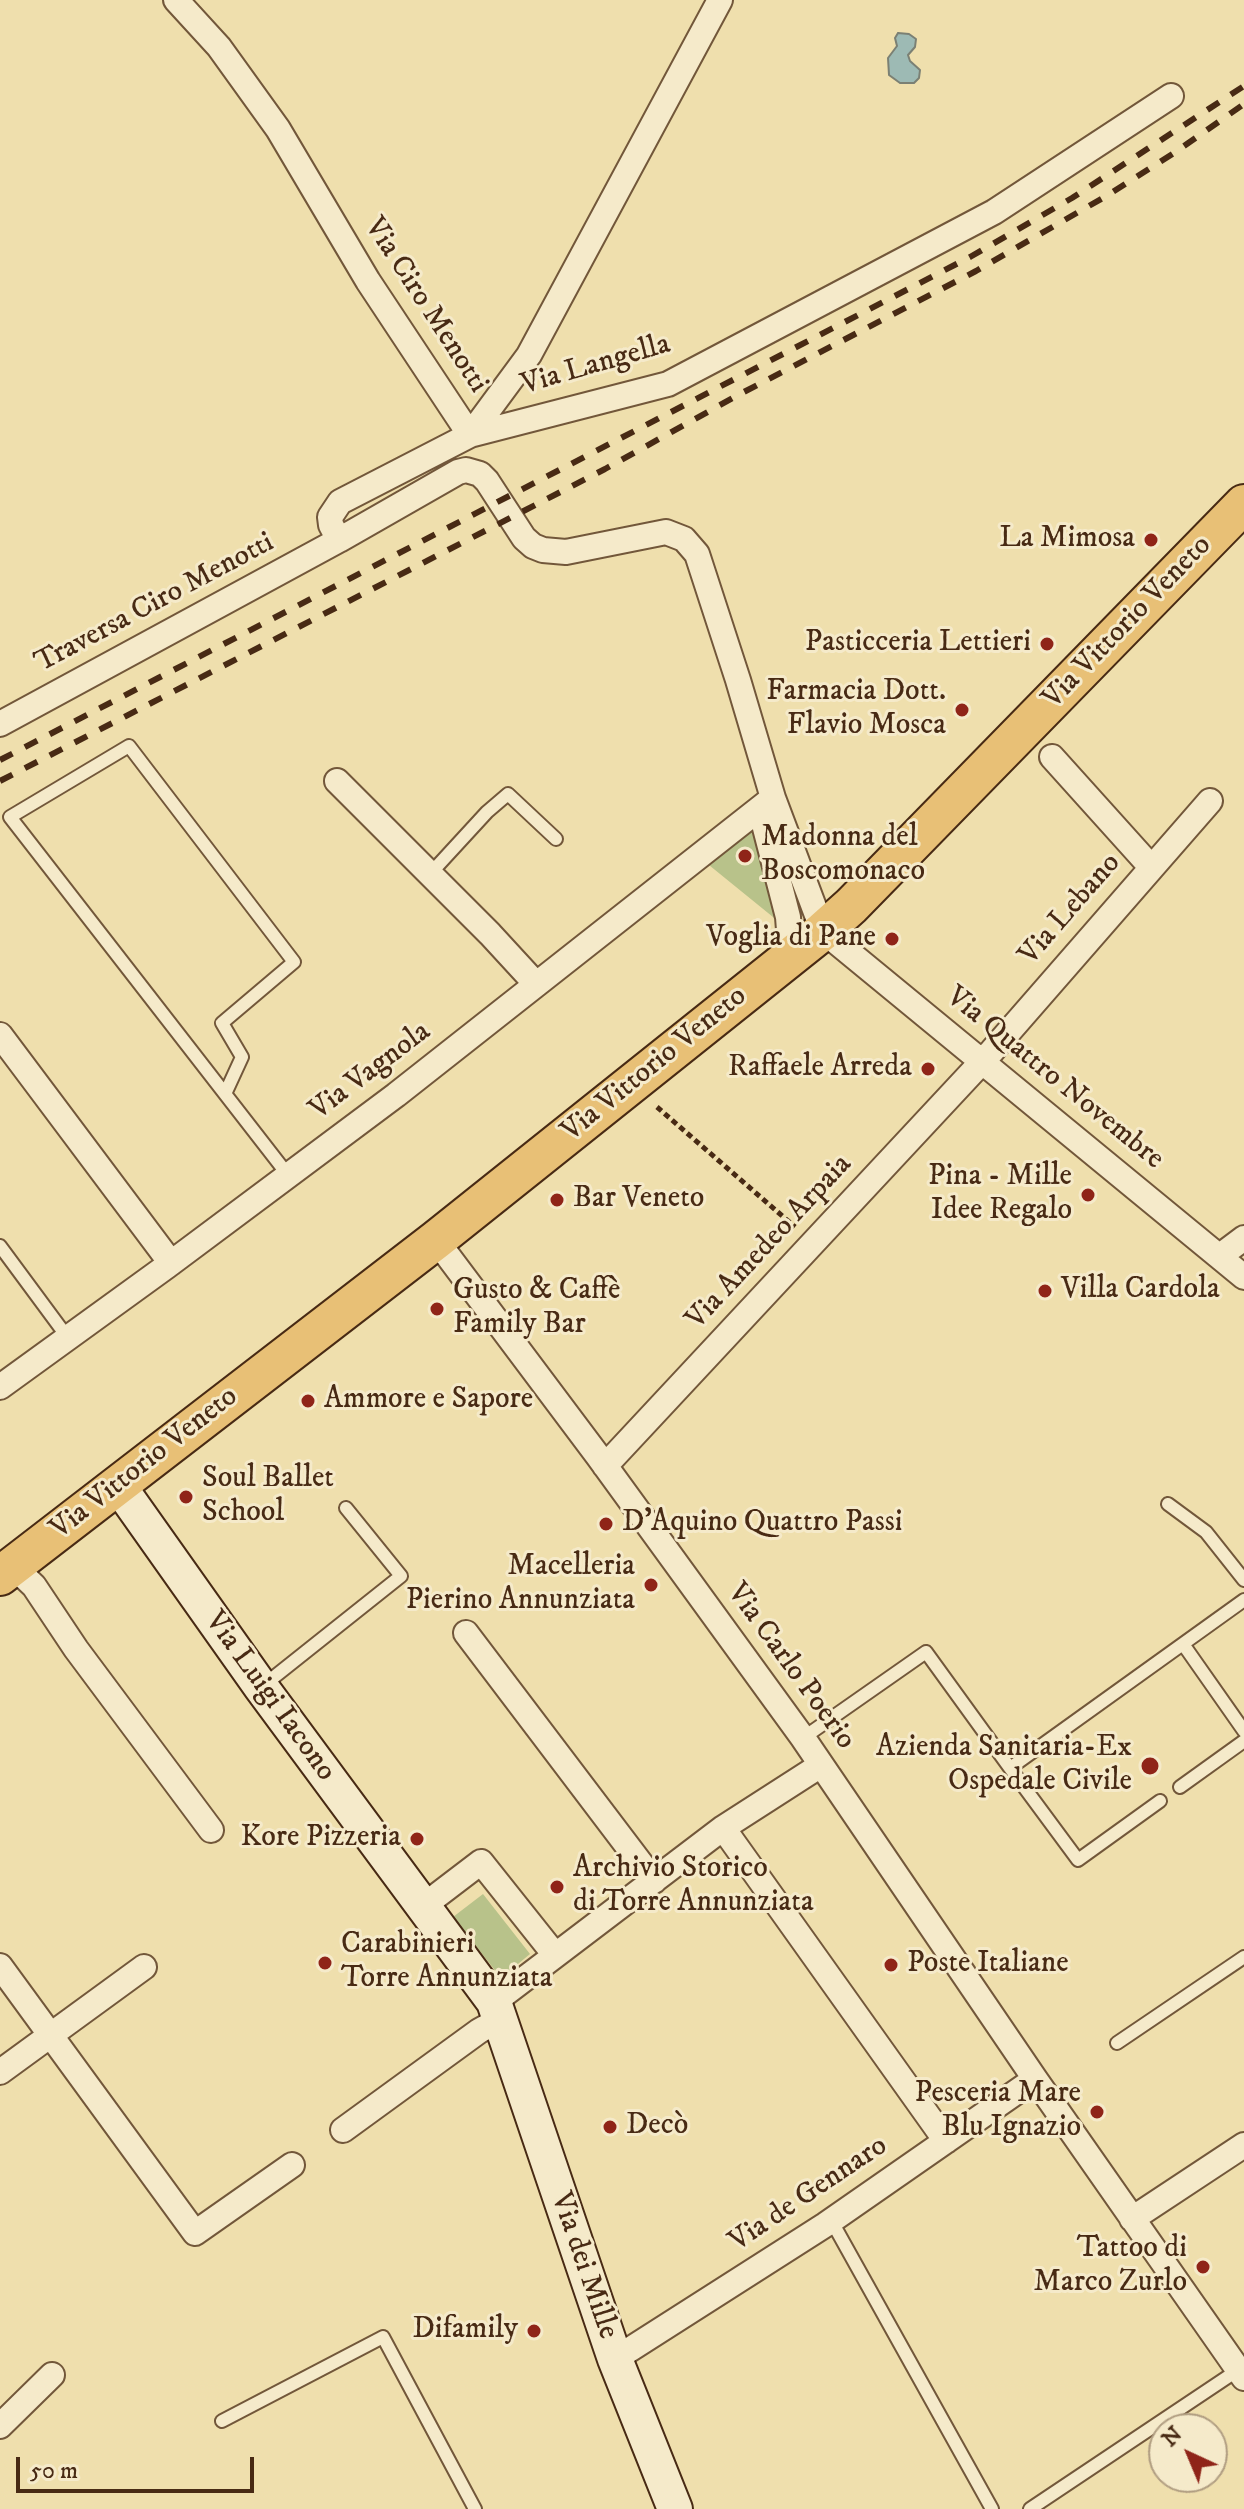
<!DOCTYPE html>
<html>
<head>
<meta charset="utf-8">
<style>
	body { margin:0 }
	#map { position:relative; width:1244px; height:2509px; overflow:hidden; background:#efdfad; font-family:"IM FELL DW Pica",serif }
	canvas { display:block }
	.north { position:absolute; left:1148px; top:2413px; width:80px; height:80px; box-sizing:border-box; background:#f5eaca; border:2px solid #b09d81; border-radius:50%; rotate:316deg; font-size:22px; font-weight:700; line-height:32px; text-align:center; color:#482a14 }
	.north::after { content:''; display:block; margin:auto; width:28px; height:36px; background:#8f2418; clip-path:polygon(50% 0,100% 100%,50% 72%,0 100%) }
	.scale { position:absolute; left:16px; top:2457px; width:238px; height:36px; box-sizing:border-box; border:4px solid #482a14; border-top:0; padding-left:10px; font-size:24px; line-height:28px; white-space:nowrap; color:#482a14; -webkit-text-stroke:6px #f5eaca; paint-order:stroke }
</style>
</head>
<body>
<div id="map">
<canvas width="1244" height="2509"></canvas>
<div class="north">N</div>
<div class="scale">50 m</div>
</div>
<script>
const c = document.querySelector('canvas').getContext('2d');
c.lineJoin = 'round';
function fill(path, color) { c.fillStyle = color; c.fill(path, 'evenodd'); }
const toPath = rows => new Path2D(rows.map(r => 'M' + r).join(''));
function stroke(path, color, width, dash) { c.strokeStyle = color; c.lineWidth = width; c.lineCap = dash ? 'butt' : 'round'; c.setLineDash(dash || []); c.stroke(path); }
function label(font, color, halo, rows, align = 'center') {
  c.font = font + ' "IM FELL DW Pica",serif'; c.lineWidth = 6; c.setLineDash([]); c.textBaseline = 'middle'; c.strokeStyle = halo; c.fillStyle = color; for (const [text, x, y, turn = 0] of rows) {
    c.save(); c.translate(x, y); c.rotate((+turn || 0) * Math.PI / 180); c.textAlign = isNaN(turn) ? turn : align; if (halo) c.strokeText(text, 0, 0); c.fillText(text, 0, 0); c.restore();
  }
}
const green = toPath([
	[763,820,789,930,704,861],
	[483,1894,530,1954,501,1978,453,1917]
]);
const water = toPath([
	[898,33,909,34,916,39,915,47,908,55,910,61,920,70,919,78,914,83,900,83,889,75,888,58,897,46,895,38,898,33]
]);
const path = toPath([
	[657,1107,795,1227]
]);
const lane = toPath([
	[430,874,487,812,508,794,556,839],
	[225,1094,242,1057,222,1023,294,962,129,746,10,817,288,1175],
	[0,1246,68,1338],
	[1168,1504,1206,1532,1244,1580],
	[1183,1644,1244,1731],
	[264,1685,401,1576,346,1508],
	[803,1738,926,1652,1010,1768,1244,1600],
	[1010,1768,1078,1860,1160,1801],
	[1180,1787,1244,1741],
	[1117,2043,1244,1957],
	[831,2220,992,2509],
	[222,2421,383,2337,475,2509],
	[1030,2509,1238,2370]
]);
const street = toPath([
	[176,0,219,47,278,129,368,281,470,435,340,502,330,517,331,525,339,540,458,472,466,470,480,474,487,481,524,538,533,546,543,550,566,552,666,532,684,539,697,554,738,680,773,798,823,931,1244,1277],
	[720,0,529,355,470,435,668,384,994,212,1171,96],
	[0,724,339,540],
	[1052,757,1151,867],
	[337,781,490,934,536,984],
	[763,820,788,917,789,930],
	[0,1035,171,1263],
	[436,1240,598,1456,803,1738,1035,2079,1244,2378],
	[1220,1256,1244,1238],
	[0,1387,167,1266,396,1095,773,798],
	[605,1466,992,1051,1210,801],
	[13,1566,34,1586,76,1649,211,1830],
	[466,1633,654,1881],
	[723,1828,946,2141],
	[422,1907,481,1862,555,1955],
	[0,1966,195,2233,292,2165],
	[494,2002,723,1828,821,1765],
	[0,2072,144,1967],
	[343,2130,479,2031,499,2020],
	[1132,2219,1244,2145],
	[615,2359,825,2225,1035,2079],
	[0,2426,52,2375]
]);
const secondary = toPath([
	[118,1485,261,1687,494,2002,615,2359,675,2509]
]);
const primary = toPath([
	[0,1576,436,1240,823,931,851,906,1244,504]
]);
const rail = toPath([
	[0,760,970,257,1072,198,1244,86],
	[0,781,605,469,740,394,976,271,1108,195,1177,151,1244,104]
]);
const markers = [
	[1151,540,8,"#8f2418"],
	[1047,644,8,"#8f2418"],
	[962,710,8,"#8f2418"],
	[745,856,8,"#8f2418"],
	[892,939,8,"#8f2418"],
	[928,1069,8,"#8f2418"],
	[1088,1195,8,"#8f2418"],
	[557,1200,8,"#8f2418"],
	[1045,1291,8,"#8f2418"],
	[437,1309,8,"#8f2418"],
	[308,1401,8,"#8f2418"],
	[186,1497,8,"#8f2418"],
	[606,1524,8,"#8f2418"],
	[651,1585,8,"#8f2418"],
	[1150,1766,10,"#8f2418"],
	[417,1839,8,"#8f2418"],
	[557,1887,8,"#8f2418"],
	[325,1963,8,"#8f2418"],
	[891,1965,8,"#8f2418"],
	[1097,2112,8,"#8f2418"],
	[610,2127,8,"#8f2418"],
	[1203,2267,8,"#8f2418"],
	[534,2331,8,"#8f2418"]
];
const streetNames = [
	["Via Ciro Menotti",425,306,57],
	["Via Langella",596,366,-16],
	["Traversa Ciro Menotti",155,604,-28],
	["Via Vittorio Veneto",1128,623,-46],
	["Via Lebano",1071,910,-49],
	["Via Vittorio Veneto",655,1065,-39],
	["Via Vagnola",371,1072,-37],
	["Via Quattro Novembre",1054,1079,39],
	["Via Amedeo Arpaia",770,1243,-47],
	["Via Vittorio Veneto",145,1464,-38],
	["Via Carlo Poerio",790,1667,54],
	["Via Luigi Iacono",269,1697,54],
	["Via de Gennaro",809,2195,-34],
	["Via dei Mille",583,2266,71]
];
const poiNames = [
	["La Mimosa",1135,540],
	["Pasticceria Lettieri",1031,644],
	["Farmacia Dott.",946,693],
	["Flavio Mosca",946,727],
	["Madonna del",761,839,"left"],
	["Boscomonaco",761,873,"left"],
	["Voglia di Pane",876,939],
	["Raffaele Arreda",912,1069],
	["Pina - Mille",1072,1178],
	["Idee Regalo",1072,1212],
	["Bar Veneto",573,1200,"left"],
	["Villa Cardola",1061,1291,"left"],
	["Gusto & Caffè",453,1292,"left"],
	["Family Bar",453,1326,"left"],
	["Ammore e Sapore",324,1401,"left"],
	["Soul Ballet",202,1480,"left"],
	["School",202,1514,"left"],
	["D'Aquino Quattro Passi",622,1524,"left"],
	["Macelleria",635,1568],
	["Pierino Annunziata",635,1602],
	["Azienda Sanitaria-Ex",1132,1749],
	["Ospedale Civile",1132,1783],
	["Kore Pizzeria",401,1839],
	["Archivio Storico",573,1870,"left"],
	["di Torre Annunziata",573,1904,"left"],
	["Carabinieri",341,1946,"left"],
	["Torre Annunziata",341,1980,"left"],
	["Poste Italiane",907,1965,"left"],
	["Pesceria Mare",1081,2095],
	["Blu Ignazio",1081,2129],
	["Decò",626,2127,"left"],
	["Tattoo di",1187,2250],
	["Marco Zurlo",1187,2284],
	["Difamily",518,2331]
];
fill(green, '#b8c28a');
fill(water, '#9dbab4');
stroke(water, '#7b8074', 2);
stroke(lane, '#72573a', 16);
stroke(street, '#72573a', 28);
stroke(secondary, '#482a14', 38);
stroke(primary, '#482a14', 42);
stroke(path, '#482a14', 5, [6, 4]);
stroke(lane, '#f5eaca', 12);
stroke(street, '#f5eaca', 24);
stroke(secondary, '#f5eaca', 34);
stroke(primary, '#e8c076', 38);
stroke(rail, '#482a14', 6, [14, 14]);
for (const [x, y, r, color] of markers) { const dot = new Path2D(); dot.arc(x, y, r, 0, 2 * Math.PI); c.fillStyle = color; c.fill(dot); stroke(dot, '#f5eaca', 3); }
label('30px', '#482a14', '#f5eaca', streetNames);
label('30px', '#482a14', '#f5eaca', poiNames, 'right');
</script>
</body>
</html>
